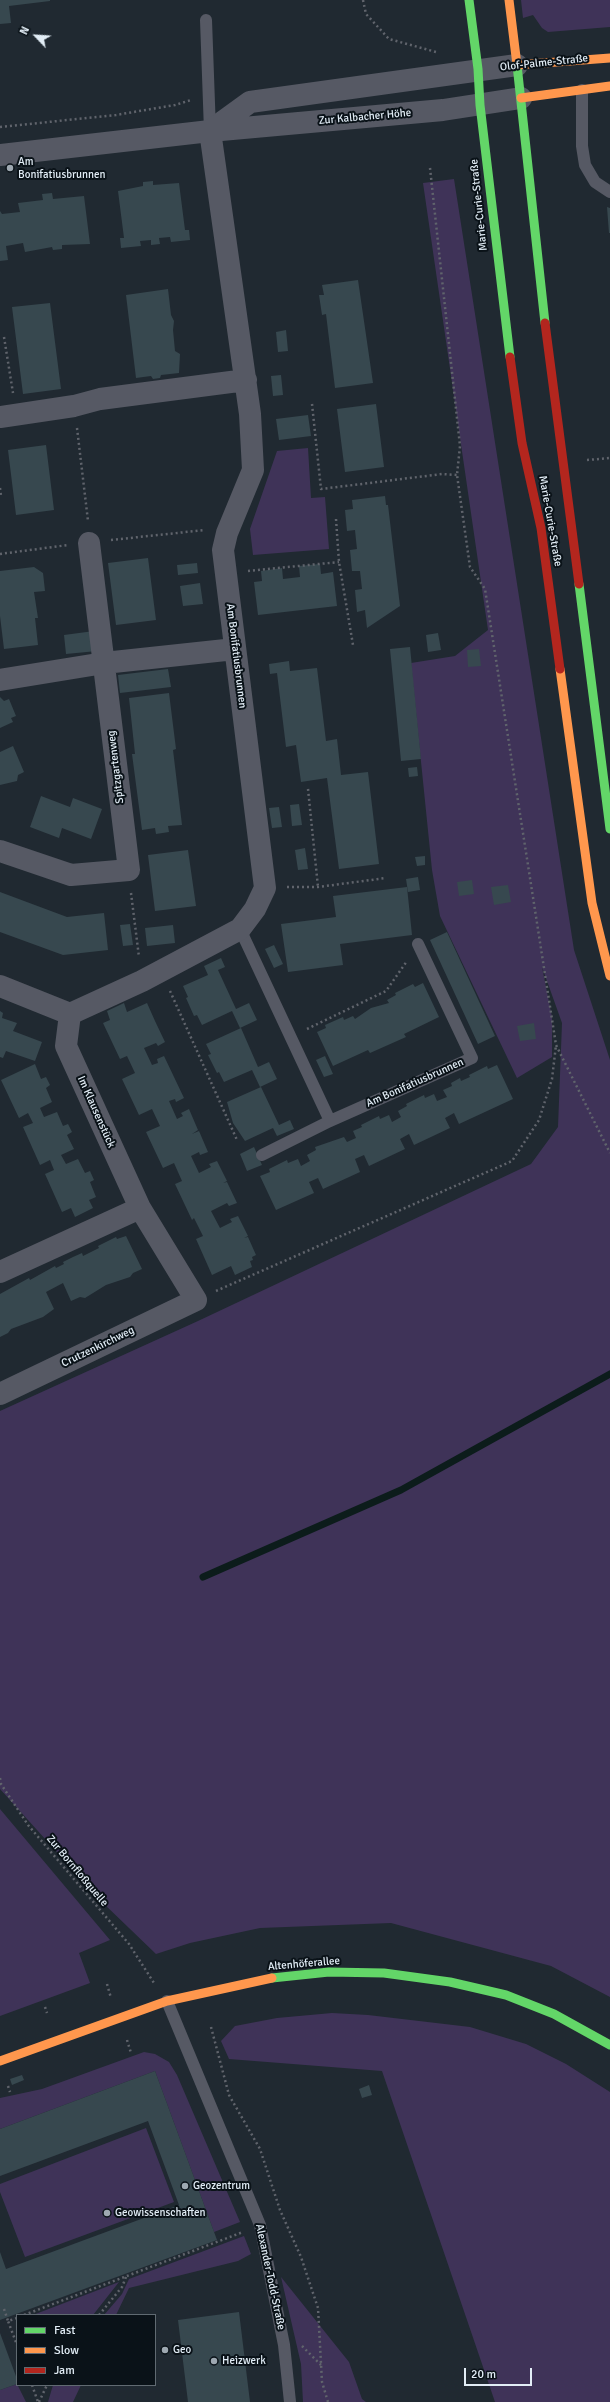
<!DOCTYPE html>
<html>
<head>
<meta charset="utf-8">
<style>
	body { margin:0 }
	#map { position:relative; width:610px; height:2402px; overflow:hidden; background:#202931; font-family:Signika,sans-serif }
	canvas { display:block }
	.legend { position:absolute; left:16px; top:2314px; width:140px; height:72px; box-sizing:border-box; background:#0a1218; border:1px solid #606a71; margin:0; padding:5px 7px; list-style:none; font-size:12px; color:#e2edf6 }
	.legend li { display:flex; align-items:center; gap:8px; height:20px }
	.legend b { width:20px; border:1px solid #606a71 }
	.north { position:absolute; left:16px; top:16px; width:40px; height:40px; -webkit-text-stroke:3px #0a1218; paint-order:stroke; rotate:295deg; font-size:11px; font-weight:700; line-height:16px; text-align:center; color:#e2edf6 }
	.north::after { content:''; display:block; margin:auto; width:14px; height:18px; background:#e2edf6; clip-path:polygon(50% 0,100% 100%,50% 72%,0 100%) }
	.scale { position:absolute; left:464px; top:2368px; width:68px; height:18px; box-sizing:border-box; border:2px solid #e2edf6; border-top:0; padding-left:5px; font-size:12px; line-height:14px; white-space:nowrap; color:#e2edf6; -webkit-text-stroke:3px #0a1218; paint-order:stroke }
</style>
</head>
<body>
<div id="map">
<canvas width="610" height="2402"></canvas>
<ul class="legend">
<li><b style="height:5px;background:#63d668"></b>Fast</li>
<li><b style="height:5px;background:#ff974d"></b>Slow</li>
<li><b style="height:5px;background:#b3261e"></b>Jam</li>
</ul>
<div class="north">N</div>
<div class="scale">20 m</div>
</div>
<script>
const c = document.querySelector('canvas').getContext('2d');
c.lineJoin = 'round';
function fill(path, color) { c.fillStyle = color; c.fill(path, 'evenodd'); }
const toPath = rows => new Path2D(rows.map(r => 'M' + r).join(''));
function stroke(path, color, width, dash) { c.strokeStyle = color; c.lineWidth = width; c.lineCap = dash ? 'butt' : 'round'; c.setLineDash(dash || []); c.stroke(path); }
function label(font, color, halo, rows, align = 'center') {
  c.font = font + ' Signika,sans-serif'; c.lineWidth = 4; c.setLineDash([]); c.textBaseline = 'middle'; c.strokeStyle = halo; c.fillStyle = color; for (const [text, x, y, turn = 0] of rows) {
    c.save(); c.translate(x, y); c.rotate((+turn || 0) * Math.PI / 180); c.textAlign = isNaN(turn) ? turn : align; if (halo) c.strokeText(text, 0, 0); c.fillText(text, 0, 0); c.restore();
  }
}
const green = toPath([
	[521,0,610,0,610,27,548,32,542,28,533,15,523,18],
	[454,179,574,950,610,1060,610,1997,551,1966,391,1923,260,1928,190,1943,156,1954,102,1902,0,1789,0,1411,198,1321,531,1164,558,1127,562,1023,542,967,552,1017,552,1057,517,1078,440,916,432,870,411,663,455,656,488,630,423,183],
	[308,448,311,498,325,497,329,549,253,555,250,529,277,451],
	[0,1809,110,1940,79,1953,90,1983,0,2016],
	[332,2013,368,2015,470,2027,526,2044,566,2064,610,2092,610,2402,495,2402,382,2071,229,2059,221,2041,235,2026,277,2018],
	[144,2052,155,2054,169,2062,177,2075,240,2222,214,2232,155,2071,0,2129,0,2098,42,2089],
	[146,2128,174,2202,25,2257,0,2192,0,2184],
	[244,2236,251,2254,238,2261,129,2288,116,2315,104,2315,122,2294,129,2279],
	[281,2277,349,2362,362,2399,366,2402,303,2402,301,2364],
	[119,2282,93,2315,33,2315],
	[17,2384,26,2402,0,2402,0,2390],
	[53,2385,81,2385,73,2402,48,2402]
]);
const stream = toPath([
	[203,1577,401,1490,610,1374]
]);
const building = toPath([
	[0,0,50,0,50,1,9,6,11,23,0,24],
	[153,181,153,185,179,183,185,230,189,230,190,240,171,242,170,237,159,238,160,244,151,245,151,240,140,241,141,246,121,248,120,238,124,238,118,191,143,186,143,182],
	[52,193,53,199,84,196,90,244,62,245,62,249,53,250,52,247,25,252,23,243,6,246,8,260,0,261,0,211,2,214,20,212,18,203,43,200,42,194],
	[607,207,610,208,610,233,609,233],
	[358,280,373,383,335,388,326,314,322,315,319,295,324,295,322,285],
	[168,289,171,315,174,321,173,330,175,351,180,354,179,373,161,375,160,378,153,379,151,376,136,378,126,295],
	[50,303,61,389,23,394,12,307],
	[286,330,288,351,278,352,276,332],
	[281,375,283,395,273,396,271,376],
	[376,404,384,467,345,472,337,409],
	[308,415,311,436,279,440,276,419],
	[46,445,54,510,16,515,8,450],
	[385,496,386,505,388,505,400,606,367,628,365,610,357,612,355,590,362,589,360,571,352,571,350,550,357,549,356,540,355,530,347,531,345,510,353,509,352,500],
	[148,558,156,620,116,625,108,563],
	[197,563,198,573,178,575,177,565],
	[320,564,321,574,333,572,337,606,258,615,254,582,262,581,261,571,282,568,283,579,300,577,299,566],
	[34,567,43,573,45,591,34,592,38,618,35,618,38,645,4,649,0,616,0,571],
	[200,583,203,604,183,606,180,586],
	[94,631,97,651,66,654,64,635],
	[438,633,441,650,428,652,426,635],
	[410,647,421,759,401,761,390,649],
	[479,649,481,666,468,667,467,650],
	[289,661,290,671,317,668,326,741,337,739,341,775,368,772,379,864,339,869,327,778,301,782,296,745,286,747,277,673,270,674,269,664],
	[168,669,171,687,120,693,118,675],
	[169,693,176,749,173,750,182,825,168,826,169,832,156,834,155,828,142,830,132,754,135,754,129,698],
	[0,697,4,701,9,699,16,716,11,718,13,722,0,728],
	[13,746,24,772,18,775,17,781,0,785,0,752],
	[417,767,418,776,409,777,408,768],
	[41,796,70,807,73,798,102,809,91,839,62,828,59,838,30,827],
	[299,804,302,825,292,826,290,805],
	[279,807,282,827,272,828,269,808],
	[305,848,308,869,298,870,295,850],
	[188,850,196,906,155,911,148,855],
	[425,856,425,865,417,866,415,857],
	[418,877,420,890,408,892,406,879],
	[472,880,474,894,459,896,457,882],
	[508,885,511,902,494,905,491,887],
	[407,887,412,935,340,944,343,965,288,972,281,924,336,917,333,896],
	[0,892,67,917,104,913,108,950,63,955,0,932],
	[130,924,133,945,123,946,120,925],
	[173,925,175,943,147,946,145,928],
	[447,932,495,1036,478,1044,430,940],
	[274,945,283,964,274,968,265,949],
	[221,958,225,967,218,970,236,1009,249,1003,257,1020,240,1028,232,1011,202,1025,197,1015,194,1016,186,998,188,997,183,986,208,975,204,966],
	[423,983,439,1017,404,1034,406,1037,370,1053,368,1050,333,1066,317,1032,326,1028,325,1025,343,1017,344,1020,353,1016,355,1019,371,1008,389,1003,387,1000,396,995,395,993,413,984,415,987],
	[124,1003,127,1012,147,1003,155,1021,151,1023,155,1021,165,1042,158,1046,156,1043,144,1048,152,1065,158,1063,157,1059,164,1056,174,1077,167,1080,174,1077,184,1098,176,1102,175,1099,169,1101,177,1119,183,1116,181,1113,189,1109,198,1130,192,1134,199,1131,208,1152,200,1155,199,1152,191,1156,199,1173,211,1167,209,1164,217,1161,227,1181,223,1183,227,1182,237,1203,229,1206,227,1203,211,1211,220,1228,232,1222,230,1219,238,1216,248,1236,244,1238,248,1237,256,1255,252,1257,253,1260,250,1261,252,1267,235,1275,231,1266,212,1275,196,1239,203,1236,194,1218,192,1220,175,1184,182,1181,174,1163,163,1168,146,1132,160,1126,152,1109,139,1115,122,1079,135,1073,127,1056,120,1059,103,1023,110,1020,107,1011],
	[0,1011,3,1013,2,1018,17,1023,13,1031,42,1042,35,1061,6,1051,3,1058,0,1057],
	[534,1023,536,1039,520,1041,517,1026],
	[241,1028,258,1067,269,1062,277,1079,260,1087,252,1070,224,1082,219,1072,217,1073,208,1055,211,1054,206,1044],
	[325,1056,333,1074,324,1077,316,1060],
	[35,1064,41,1079,46,1077,50,1085,46,1088,52,1102,40,1108,44,1117,57,1112,63,1126,68,1124,72,1132,67,1135,74,1149,61,1155,66,1164,78,1159,85,1173,90,1171,94,1180,90,1182,96,1197,89,1200,93,1208,75,1217,71,1208,62,1212,45,1174,54,1170,50,1160,40,1165,23,1127,33,1123,28,1113,19,1118,1,1080],
	[497,1065,513,1099,459,1124,454,1113,445,1118,450,1128,414,1145,409,1134,400,1139,405,1149,369,1166,364,1155,355,1159,360,1172,323,1189,318,1178,309,1182,314,1193,276,1210,260,1176,270,1172,269,1169,287,1160,288,1163,298,1159,301,1166,310,1161,307,1155,316,1150,315,1147,344,1137,347,1142,356,1138,353,1131,362,1127,361,1125,379,1116,380,1119,389,1115,392,1122,401,1117,398,1111,407,1106,406,1104,424,1095,425,1098,434,1094,437,1101,447,1097,443,1090,452,1086,451,1083,460,1078,461,1081,470,1077,469,1075,487,1066,488,1069],
	[261,1087,279,1125,290,1120,294,1129,277,1136,273,1128,245,1141,233,1123,227,1102],
	[254,1147,262,1165,247,1171,240,1154],
	[126,1236,142,1269,133,1273,130,1277,106,1285,85,1298,80,1297,71,1301,63,1283,46,1292,54,1309,43,1317,11,1329,8,1333,0,1337,0,1294,29,1278,30,1280,55,1266,56,1268,64,1264,63,1262,73,1257,82,1253,83,1256,99,1248,98,1246,116,1237,117,1239],
	[155,2071,217,2240,0,2320,0,2252,6,2269,179,2205,148,2121,0,2176,0,2129],
	[22,2075,24,2080,12,2085,10,2079],
	[369,2085,372,2095,362,2098,359,2089],
	[239,2312,250,2402,188,2402,178,2320],
	[0,2333,17,2379,17,2384,0,2390]
]);
const path = toPath([
	[363,0,366,14,389,39,436,52],
	[0,127,116,115,175,105,191,100],
	[430,168,460,446,457,475,470,567,485,589,556,1045,610,1153],
	[4,337,13,393],
	[312,404,321,489,442,474,457,475],
	[77,428,88,521],
	[587,460,610,458],
	[0,488,1,496],
	[336,519,339,562,353,645],
	[111,540,205,530],
	[0,554,68,545],
	[248,571,339,562],
	[308,789,318,887],
	[287,887,318,887,386,878],
	[131,893,139,957],
	[170,991,237,1140],
	[307,1029,386,991,407,961],
	[216,1291,512,1161,539,1120,552,1079,556,1045],
	[0,1778,1,1784,28,1825,129,1944,154,1983],
	[107,1984,111,1998],
	[45,2007,47,2013],
	[211,2027,229,2095,260,2149,280,2210,301,2257,318,2308,322,2382,328,2402],
	[127,2040,131,2053],
	[8,2086,10,2092],
	[4,2309,8,2321],
	[24,2315,243,2232],
	[99,2315,122,2287,126,2277],
	[17,2318,8,2321,17,2345],
	[302,2346,321,2365],
	[32,2385,38,2402],
	[39,2402,47,2385]
]);
const lane = toPath([
	[206,20,210,131],
	[582,90,582,146,585,165,595,182,610,192],
	[240,929,330,1121],
	[262,1155,330,1121,472,1058,418,944],
	[167,2001,260,2225,284,2345,290,2402]
]);
const street = toPath([
	[210,131,250,102,517,65],
	[0,155,210,131,443,110,521,98],
	[0,417,74,406,100,399,246,380],
	[0,680,104,663,235,649],
	[0,851,71,875,129,870,89,543],
	[0,986,70,1014,142,981,240,929,255,909,265,888,223,550,227,533,253,470,250,414,210,131],
	[0,1272,140,1208],
	[0,1394,196,1300,140,1208,66,1046,70,1014]
]);
const fast = toPath([
	[469,0,478,69],
	[517,65,545,323],
	[478,69,480,105,510,357],
	[579,584,610,829],
	[272,1978,329,1972,384,1973,450,1982,506,1995,554,2014,610,2045]
]);
const slow = toPath([
	[509,0,517,65],
	[517,65,610,58],
	[521,98,610,86],
	[560,669,592,903,610,976],
	[0,2061,167,2001,272,1978]
]);
const jam = toPath([
	[545,323,579,584],
	[510,357,522,443,541,528,560,669]
]);
const markers = [
	[10,168,4,"#9ea8b1"],
	[185,2186,4,"#9ea8b1"],
	[107,2213,4,"#9ea8b1"],
	[165,2350,4,"#9ea8b1"],
	[214,2361,4,"#9ea8b1"]
];
const streetNames = [
	["Olof-Palme-Straße",544,63,-6],
	["Zur Kalbacher Höhe",365,117,-5],
	["Marie-Curie-Straße",479,205,-96],
	["Marie-Curie-Straße",550,521,80],
	["Am Bonifatiusbrunnen",236,656,83],
	["Spitzgartenweg",116,767,-97],
	["Am Bonifatiusbrunnen",415,1083,-24],
	["Im Klausenstück",96,1112,66],
	["Crutzenkirchweg",98,1347,-26],
	["Zur Bornfloßquelle",77,1871,50],
	["Altenhöferallee",304,1964,-5],
	["Alexander-Todd-Straße",270,2277,78]
];
const poiNames = [
	["Am",18,162],
	["Bonifatiusbrunnen",18,175],
	["Geozentrum",193,2186],
	["Geowissenschaften",115,2213],
	["Geo",173,2350],
	["Heizwerk",222,2361]
];
fill(green, '#3f3358');
stroke(stream, '#0c1c1b', 7);
fill(building, '#37484f');
stroke(path, '#60646c', 2.5, [2, 3]);
stroke(lane, '#565964', 12);
stroke(street, '#565964', 22);
stroke(fast, '#63d668', 9);
stroke(slow, '#ff974d', 9);
stroke(jam, '#b3261e', 9);
for (const [x, y, r, color] of markers) { const dot = new Path2D(); dot.arc(x, y, r, 0, 2 * Math.PI); c.fillStyle = color; c.fill(dot); stroke(dot, '#0a1218', 1.5); }
label('11px', '#e2edf6', '#0a1218', streetNames);
label('11px', '#e2edf6', '#0a1218', poiNames, 'left');
</script>
</body>
</html>
